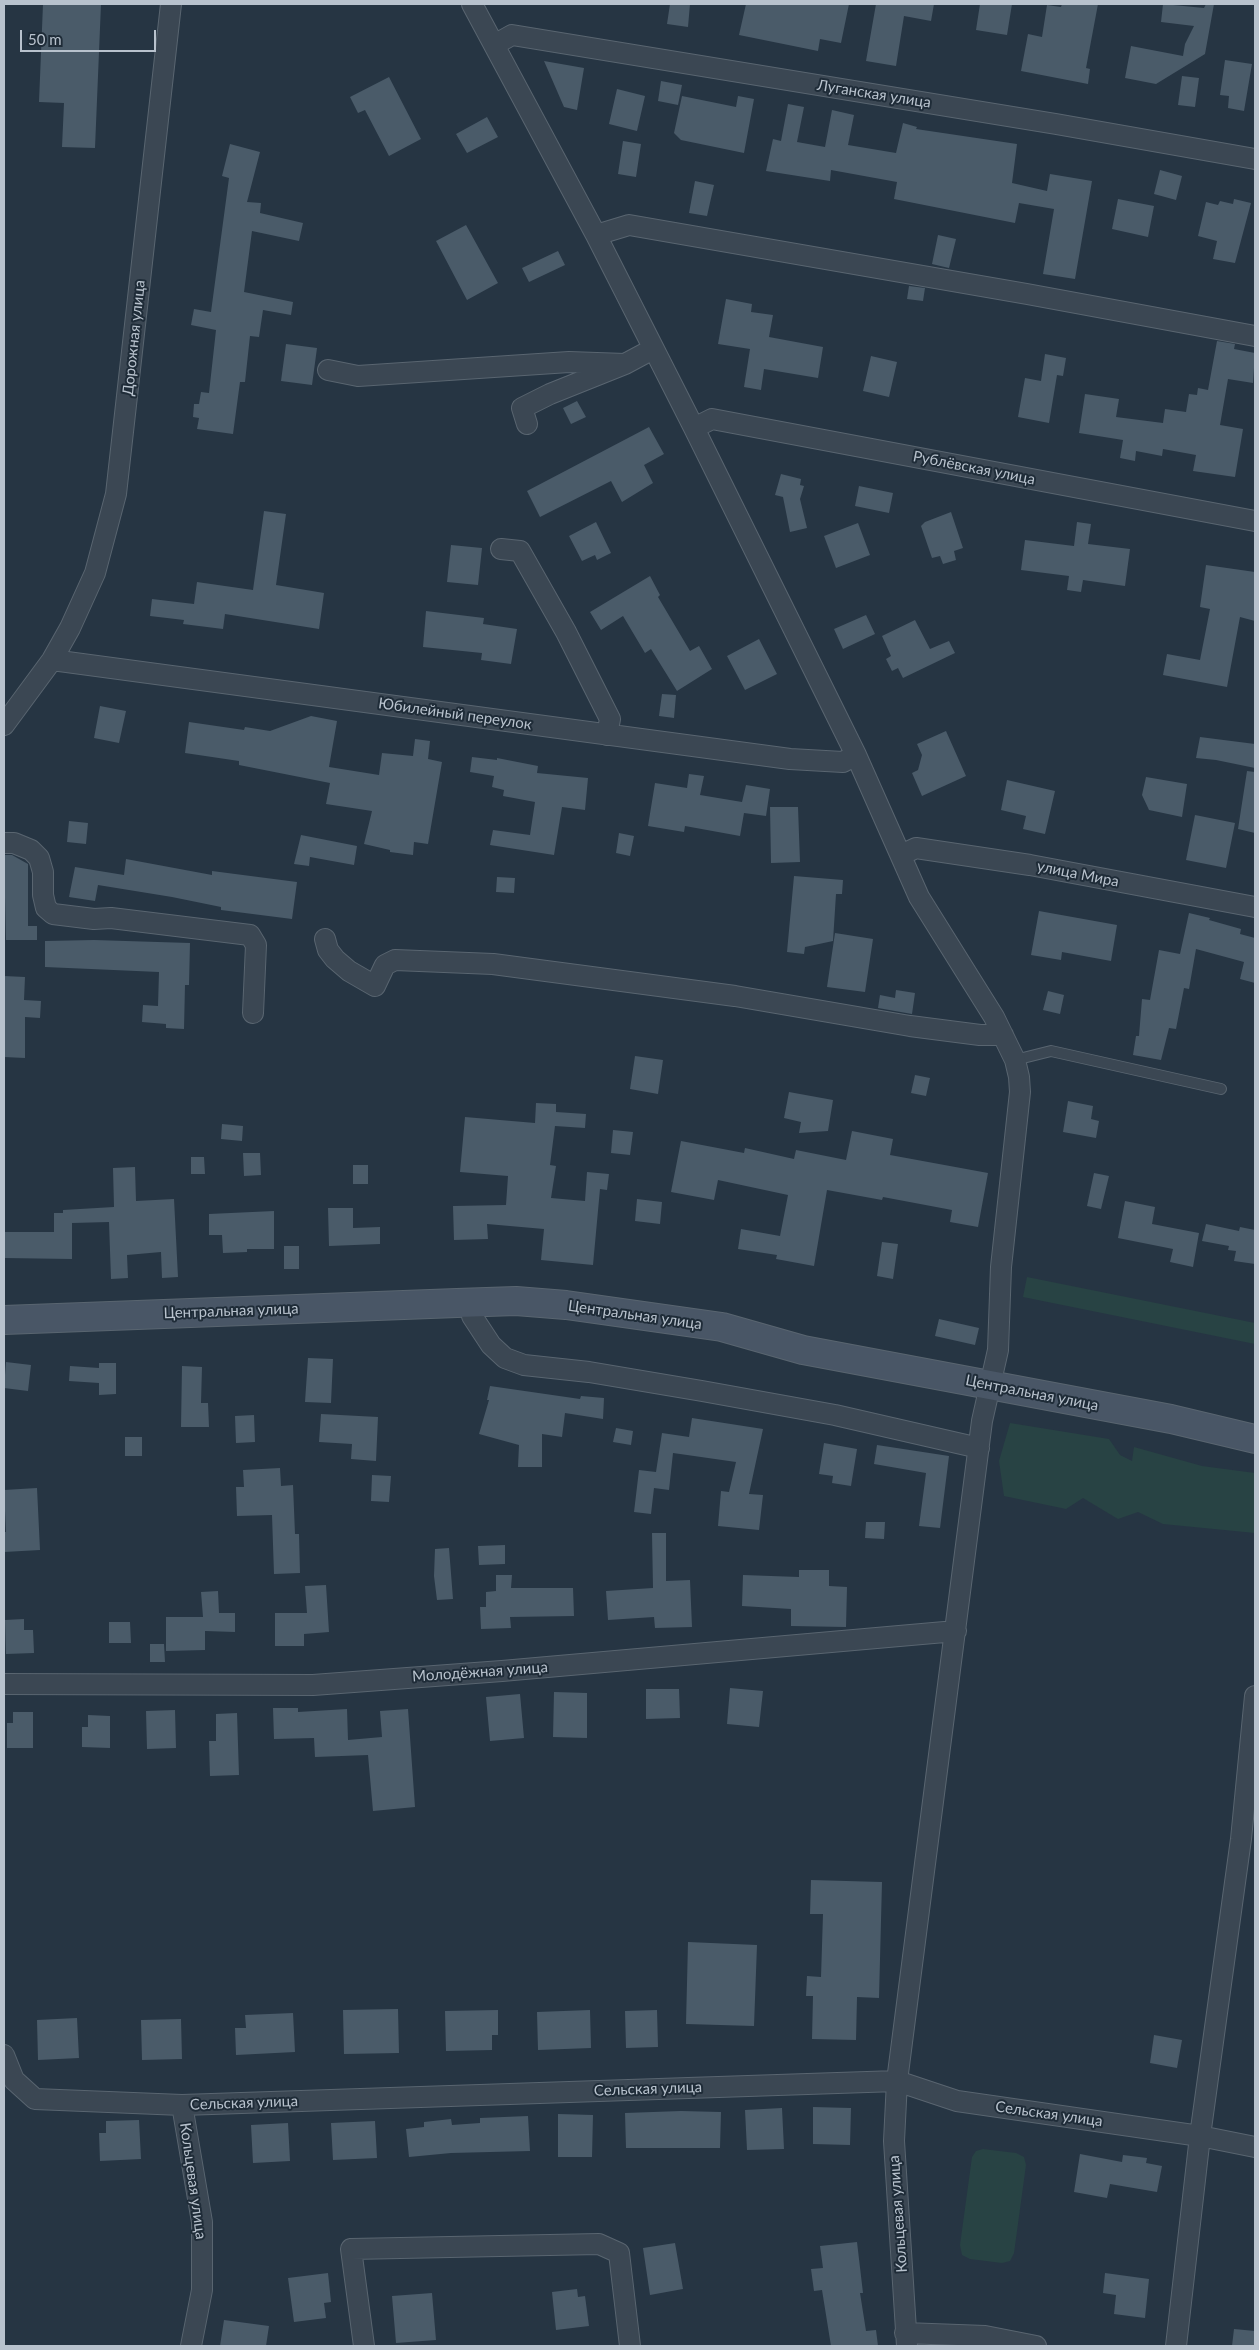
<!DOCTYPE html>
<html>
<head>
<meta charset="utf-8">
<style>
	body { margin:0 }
	#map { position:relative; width:1259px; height:2350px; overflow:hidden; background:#263543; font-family:Lato,sans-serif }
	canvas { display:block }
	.frame { position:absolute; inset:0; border:5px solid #b8c2cd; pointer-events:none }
	.scale { position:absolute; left:20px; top:30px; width:136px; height:22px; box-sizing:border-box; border:2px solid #b8c2cd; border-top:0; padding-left:6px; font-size:15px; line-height:18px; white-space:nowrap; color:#b8c2cd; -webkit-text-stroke:4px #1f2c38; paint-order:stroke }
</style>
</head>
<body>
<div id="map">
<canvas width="1259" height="2350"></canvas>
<div class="frame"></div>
<div class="scale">50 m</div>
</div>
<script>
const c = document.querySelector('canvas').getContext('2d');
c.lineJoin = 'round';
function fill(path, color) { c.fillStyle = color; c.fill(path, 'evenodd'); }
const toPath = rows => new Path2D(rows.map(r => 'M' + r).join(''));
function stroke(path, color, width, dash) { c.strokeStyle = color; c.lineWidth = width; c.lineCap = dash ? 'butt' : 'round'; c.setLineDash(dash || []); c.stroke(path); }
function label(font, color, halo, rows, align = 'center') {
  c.font = font + ' Lato,sans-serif'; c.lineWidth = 4; c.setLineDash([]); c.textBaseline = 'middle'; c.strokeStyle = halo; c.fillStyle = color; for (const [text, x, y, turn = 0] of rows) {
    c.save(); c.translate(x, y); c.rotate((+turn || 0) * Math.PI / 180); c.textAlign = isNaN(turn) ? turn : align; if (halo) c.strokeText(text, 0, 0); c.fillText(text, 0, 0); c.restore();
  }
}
const green = toPath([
	[1027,1277,1255,1323,1255,1344,1023,1297],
	[1010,1423,1109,1439,1120,1455,1132,1461,1134,1447,1202,1466,1255,1473,1255,1533,1163,1524,1138,1512,1118,1519,1083,1498,1066,1509,1004,1496,999,1461],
	[983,2149,1016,2153,1024,2157,1026,2165,1014,2253,1010,2261,1002,2263,970,2259,962,2255,960,2245,972,2157,976,2151]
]);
const building = toPath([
	[43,4,101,4,95,148,62,147,64,103,39,102],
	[670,4,690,4,688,27,667,24],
	[746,4,849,4,841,43,820,39,818,51,739,35],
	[876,4,934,4,931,21,904,16,896,66,866,61],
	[980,4,1012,4,1007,35,976,30],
	[1062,4,1098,4,1086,68,1090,69,1088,84,1021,71,1028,34,1042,37,1047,5,1061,7],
	[1163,4,1204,8,1206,4,1214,4,1205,54,1156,84,1125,78,1131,46,1183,56,1185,44,1194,26,1161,22],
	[1225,60,1252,64,1244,111,1228,108,1229,96,1220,95],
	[544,61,584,68,577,110,564,107],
	[1182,76,1199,78,1195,107,1178,105],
	[389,77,421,139,389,156,365,110,358,113,350,97],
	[661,81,682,85,678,105,658,101],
	[617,89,645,96,637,131,609,124],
	[682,96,736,107,738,96,754,99,744,153,681,140,674,133],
	[788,104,804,107,797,142,825,147,832,110,854,115,848,145,896,153,903,123,917,127,916,129,1017,144,1012,183,1047,191,1050,174,1092,181,1075,279,1043,274,1054,209,1019,203,1015,223,894,199,897,182,831,170,830,181,766,171,773,139,781,141],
	[487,117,498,137,467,153,456,134],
	[623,141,641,144,636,177,618,174],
	[230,144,260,152,247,202,261,203,260,213,303,223,299,241,252,231,244,292,293,302,291,315,263,310,259,337,250,336,245,382,240,382,233,434,197,429,199,418,193,417,194,404,199,404,201,392,209,393,216,330,191,325,194,309,211,312,229,178,222,176],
	[1160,170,1182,176,1176,200,1154,194],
	[695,181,714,185,707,216,689,213],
	[1118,199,1154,206,1148,237,1112,229],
	[1234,199,1251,203,1235,263,1213,259,1217,241,1198,236,1206,202,1218,205,1220,201,1233,204],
	[466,225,498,283,467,300,436,241],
	[938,235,956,239,949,268,932,264],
	[558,251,565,265,529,282,522,268],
	[909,286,925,288,923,301,907,299],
	[726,299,752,304,751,312,773,315,769,337,823,347,818,378,764,369,761,390,744,387,750,349,718,344],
	[1217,341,1235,344,1234,349,1255,353,1253,383,1228,379,1220,425,1243,429,1235,477,1193,471,1196,455,1163,449,1162,456,1136,451,1135,461,1120,458,1123,440,1079,433,1085,394,1119,399,1116,417,1163,423,1165,409,1186,412,1189,394,1197,395,1198,388,1208,390],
	[286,344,317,348,312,385,281,381],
	[1045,354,1066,358,1063,376,1057,375,1049,423,1018,417,1025,378,1041,381],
	[871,356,897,362,889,397,863,391],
	[577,401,586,417,571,424,563,408],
	[649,427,664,454,644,465,653,483,622,502,611,481,540,517,527,491],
	[781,474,801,479,800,485,804,486,800,499,807,528,790,532,783,497,775,495],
	[859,486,893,493,889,513,855,506],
	[264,511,286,514,276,585,324,593,319,629,225,614,223,629,183,624,184,620,150,616,152,599,194,604,197,582,253,590],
	[951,512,963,548,954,551,956,560,943,564,940,556,932,558,921,526,925,522],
	[596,522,611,553,597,560,595,555,582,561,569,536],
	[1077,522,1091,524,1088,544,1130,549,1125,586,1083,580,1081,592,1067,590,1069,576,1021,570,1025,540,1074,546],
	[858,523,870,555,836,568,824,536],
	[451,545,482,548,478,585,447,582],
	[1206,565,1255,572,1255,621,1240,617,1227,687,1163,675,1167,654,1200,660,1210,609,1200,607],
	[650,576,660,595,658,597,690,651,699,646,712,669,677,691,651,649,645,653,623,616,601,630,590,612],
	[426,611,484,618,483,624,517,629,511,664,481,660,482,653,423,647],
	[866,615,875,634,843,649,834,629],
	[915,620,930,649,949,641,955,653,903,678,898,668,892,671,886,659,891,656,882,636],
	[759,639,777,674,745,690,727,656],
	[662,694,676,695,674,718,659,716],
	[100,706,126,711,119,743,94,738],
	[311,716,337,721,329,767,379,775,382,753,413,756,415,739,430,741,428,759,442,762,428,844,414,842,413,855,390,852,390,850,364,844,372,811,326,804,330,783,239,765,239,761,185,753,189,722,244,730,245,727,270,731],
	[946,731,966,776,922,796,912,773,918,770,922,755,917,744],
	[1200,737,1255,744,1255,768,1216,760,1196,758],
	[472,757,497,760,497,758,538,766,537,773,588,778,585,810,562,807,554,855,490,845,493,830,530,835,535,802,503,796,504,790,492,787,494,776,470,772],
	[1247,771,1255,772,1255,833,1238,829],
	[689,774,704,776,700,795,742,802,746,785,770,789,766,816,744,813,740,836,685,826,684,832,648,826,655,783,687,788],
	[1146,777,1187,784,1182,817,1149,810,1142,795],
	[1007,780,1055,791,1045,834,1023,829,1026,816,1001,810],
	[770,807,798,807,800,862,771,863],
	[1195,815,1235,823,1226,868,1186,860],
	[69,821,88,823,86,844,67,842],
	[619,833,634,836,630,856,616,853],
	[301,835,357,846,354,865,310,857,309,866,294,864],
	[4,855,12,855,28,864,28,926,37,926,37,940,6,940],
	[126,859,212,875,212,871,297,882,292,919,221,910,221,907,172,897,98,885,95,901,69,897,75,867,124,875],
	[794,876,843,880,842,894,836,894,833,941,805,947,804,954,787,952],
	[497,877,515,878,514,893,496,892],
	[1039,911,1117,925,1111,961,1062,952,1061,960,1031,955],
	[1189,913,1210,918,1209,920,1241,929,1240,934,1255,938,1255,983,1240,979,1244,962,1196,949,1189,989,1184,988,1176,1029,1169,1028,1161,1060,1133,1055,1136,1036,1139,1036,1142,999,1150,1000,1159,950,1180,954],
	[835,933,873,939,865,992,827,987],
	[94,940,190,943,189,985,185,985,184,1029,166,1028,166,1024,142,1022,143,1005,158,1006,159,972,45,967,45,941],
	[4,976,25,977,24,1000,41,1001,40,1018,25,1017,25,1058,4,1057],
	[896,990,915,993,912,1014,878,1008,880,995,895,998],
	[1048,991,1064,995,1060,1014,1043,1010],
	[635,1056,663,1060,658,1094,630,1089],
	[915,1075,930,1078,926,1096,911,1093],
	[789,1092,833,1100,828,1131,799,1133,801,1122,784,1118],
	[1068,1101,1093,1106,1091,1119,1099,1121,1096,1138,1063,1132],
	[536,1103,556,1104,556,1112,586,1114,585,1128,555,1126,550,1165,556,1166,551,1198,585,1201,587,1172,609,1174,607,1190,600,1189,593,1265,541,1260,544,1229,487,1224,488,1239,454,1240,453,1206,506,1205,508,1176,460,1172,465,1117,535,1123],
	[222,1124,243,1126,242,1141,221,1139],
	[613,1130,633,1132,630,1155,611,1153],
	[852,1131,893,1139,890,1155,988,1173,978,1227,950,1222,952,1210,883,1197,882,1200,827,1190,814,1266,776,1259,777,1255,738,1249,741,1229,780,1236,788,1195,718,1180,714,1200,671,1192,681,1141,744,1153,745,1148,794,1159,796,1150,846,1160],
	[243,1153,260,1153,261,1175,244,1176],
	[191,1157,204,1157,205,1174,191,1174],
	[353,1165,368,1165,368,1184,353,1184],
	[135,1167,136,1201,174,1199,178,1277,162,1278,161,1252,127,1255,128,1278,111,1279,109,1222,72,1223,72,1259,4,1258,4,1232,54,1232,54,1213,63,1213,63,1210,114,1207,113,1168],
	[1094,1173,1109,1176,1101,1209,1087,1206],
	[637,1199,662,1202,660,1224,635,1221],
	[1125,1201,1155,1207,1152,1224,1199,1233,1193,1267,1170,1262,1173,1249,1118,1238],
	[328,1208,353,1208,353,1228,380,1227,380,1244,329,1246],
	[274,1211,274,1249,247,1249,247,1252,223,1253,222,1235,209,1235,209,1214],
	[1206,1224,1239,1231,1240,1227,1255,1230,1255,1264,1234,1261,1236,1251,1228,1250,1229,1246,1202,1241],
	[882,1242,898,1244,893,1279,877,1276],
	[284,1246,299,1246,299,1269,284,1269],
	[939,1319,979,1328,975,1345,935,1336],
	[308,1358,333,1359,331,1403,305,1402],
	[6,1362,31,1365,28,1391,4,1388],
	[99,1363,116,1363,116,1394,99,1395,99,1383,69,1381,70,1366,99,1368],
	[182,1366,202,1367,201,1403,208,1403,209,1427,181,1427],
	[490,1386,580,1399,581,1396,604,1398,603,1419,565,1413,562,1437,542,1434,542,1467,518,1467,519,1445,479,1434,489,1400,487,1400],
	[321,1414,378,1417,376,1461,351,1459,352,1444,319,1442],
	[254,1415,255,1442,236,1443,235,1416],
	[692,1418,763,1429,749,1494,763,1495,759,1530,718,1526,721,1491,729,1492,736,1462,673,1453,669,1490,654,1488,651,1514,634,1512,639,1470,656,1472,662,1433,689,1437],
	[616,1428,633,1431,631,1445,613,1442],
	[125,1437,142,1437,142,1456,125,1456],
	[824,1443,857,1449,851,1486,832,1483,833,1476,819,1474],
	[877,1445,949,1456,940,1528,919,1526,926,1473,874,1464],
	[280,1468,281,1486,293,1485,295,1534,299,1534,300,1573,274,1574,272,1515,237,1516,236,1487,244,1487,243,1470],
	[372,1475,391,1476,389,1502,371,1501],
	[37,1488,40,1550,4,1552,4,1532,6,1532,4,1490],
	[866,1522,885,1522,884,1539,865,1538],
	[652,1533,666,1533,666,1581,690,1580,692,1627,655,1628,654,1617,608,1620,606,1591,653,1588],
	[505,1545,505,1564,479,1565,478,1546],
	[449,1548,453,1599,437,1600,434,1576,435,1549],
	[799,1570,829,1570,829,1586,847,1587,846,1627,791,1626,791,1609,742,1606,743,1575,799,1577],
	[496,1575,512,1575,511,1588,573,1588,574,1616,510,1617,511,1628,481,1629,480,1607,486,1607,486,1592,496,1591],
	[326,1585,329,1632,304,1634,304,1646,275,1646,275,1613,307,1613,305,1586],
	[218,1591,219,1613,235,1613,235,1632,205,1631,205,1650,166,1651,166,1617,203,1617,201,1592],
	[24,1619,24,1630,33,1630,34,1653,6,1654,5,1620],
	[109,1622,130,1622,131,1643,109,1643],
	[150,1644,164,1644,165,1662,150,1662],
	[730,1688,763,1691,759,1727,727,1724],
	[646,1689,679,1689,680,1718,646,1719],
	[554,1692,587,1693,587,1738,553,1737],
	[520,1694,524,1738,490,1741,486,1697],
	[273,1708,298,1708,298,1712,347,1709,348,1740,382,1737,380,1711,408,1709,415,1807,373,1811,368,1755,315,1757,314,1738,274,1739],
	[175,1710,176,1748,147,1749,146,1711],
	[13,1712,33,1712,33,1748,7,1748,7,1723,13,1723],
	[237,1713,239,1775,210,1776,209,1741,216,1741,216,1714],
	[88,1715,110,1716,110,1748,82,1747,82,1727,88,1727],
	[811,1880,882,1882,879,1998,857,1997,856,2040,812,2039,813,1996,806,1996,807,1976,821,1977,823,1914,810,1914],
	[688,1942,757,1945,754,2026,686,2024],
	[398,2009,399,2053,344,2054,343,2010],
	[498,2010,498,2035,492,2035,492,2050,446,2051,445,2011],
	[590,2010,591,2048,538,2050,537,2012],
	[657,2010,658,2047,626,2048,625,2011],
	[293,2013,295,2052,236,2055,235,2028,246,2028,245,2015],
	[77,2018,79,2058,38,2060,37,2020],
	[181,2019,182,2059,142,2060,141,2020],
	[1154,2035,1182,2040,1177,2068,1150,2063],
	[813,2107,851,2108,850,2145,813,2144],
	[782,2108,784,2149,747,2150,745,2110],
	[681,2111,721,2112,720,2148,626,2148,625,2113],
	[558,2114,593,2115,592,2157,558,2157],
	[528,2116,530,2151,451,2153,409,2157,406,2129,424,2127,424,2122,451,2119,452,2125,480,2123,480,2118],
	[139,2120,141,2159,100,2161,99,2133,106,2133,106,2121],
	[375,2121,377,2158,333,2160,331,2123],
	[288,2123,290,2161,253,2163,251,2125],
	[1080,2154,1122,2162,1123,2155,1147,2158,1146,2163,1162,2166,1157,2192,1110,2184,1107,2198,1074,2192],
	[857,2242,863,2293,860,2293,866,2331,876,2330,878,2346,831,2346,822,2290,814,2291,811,2269,823,2268,820,2246],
	[675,2243,683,2289,650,2295,643,2248],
	[328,2273,331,2302,324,2303,326,2318,294,2322,288,2278],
	[1105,2273,1149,2279,1145,2318,1114,2314,1116,2295,1103,2293],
	[577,2289,578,2297,585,2296,589,2326,556,2330,552,2292],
	[432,2293,436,2340,396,2343,392,2296],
	[224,2320,269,2326,266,2346,220,2346],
	[1234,2329,1255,2331,1255,2346,1232,2346]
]);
const lane = toPath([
	[1015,1060,1051,1051,1221,1089]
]);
const street = toPath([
	[472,4,596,235,694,428,856,755,919,897,994,1017,1015,1060,1019,1077,1020,1092,1001,1267,998,1350,982,1421,897,2081,894,2141,907,2346],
	[494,45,512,35,1056,124,1255,159],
	[596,235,629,225,1027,294,1255,336],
	[328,370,358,376,569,362,625,364],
	[527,424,522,408,550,394,625,364,653,349],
	[694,428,712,419,1255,521],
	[501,549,520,551,566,632,610,719,607,735],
	[52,660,790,759,843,762,856,755],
	[4,725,52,660,70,628,95,573,116,494,171,4],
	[4,843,14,843,31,850,39,858,43,872,43,895,46,908,53,914,94,919,111,918,250,935,256,945,253,1013],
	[901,855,916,848,1030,865,1255,907],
	[325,939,328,950,335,959,349,971,375,986,385,965,395,960,493,964,735,996,910,1026,980,1035,1003,1035],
	[471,1302,472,1316,491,1345,505,1358,524,1365,589,1372,702,1391,835,1415,979,1448],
	[4,1684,313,1685,502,1671,956,1631],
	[4,2055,14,2080,35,2099,182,2105,897,2081,957,2101,1200,2136,1255,2147],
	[182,2105,202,2222,202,2290,191,2346],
	[905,2333,985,2336,1036,2346],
	[364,2346,351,2249,599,2244,619,2253,630,2346],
	[1176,2346,1200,2136,1241,1839,1255,1696]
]);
const secondary = toPath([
	[4,1320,457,1303,516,1301,566,1305,722,1327,803,1350,1171,1419,1255,1439]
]);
const streetNames = [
	["Луганская улица",874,94,9],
	["Дорожная улица",134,338,-84],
	["Рублёвская улица",974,468,11],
	["Юбилейный переулок",455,714,8],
	["улица Мира",1078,874,11],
	["Центральная улица",231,1311,-2],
	["Центральная улица",635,1315,8],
	["Центральная улица",1032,1393,11],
	["Молодёжная улица",480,1672,-4],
	["Сельская улица",648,2089,-2],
	["Сельская улица",244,2103,-2],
	["Сельская улица",1049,2114,8],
	["Кольцевая улица",193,2181,82],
	["Кольцевая улица",898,2214,-94]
];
fill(green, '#284344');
fill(building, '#4a5b69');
stroke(lane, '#596570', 12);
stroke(street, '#596570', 22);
stroke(secondary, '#596570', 30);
stroke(lane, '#3b4753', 10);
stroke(street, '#3b4753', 20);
stroke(secondary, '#495666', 28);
label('15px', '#b8c2cd', '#1f2c38', streetNames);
</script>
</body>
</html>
